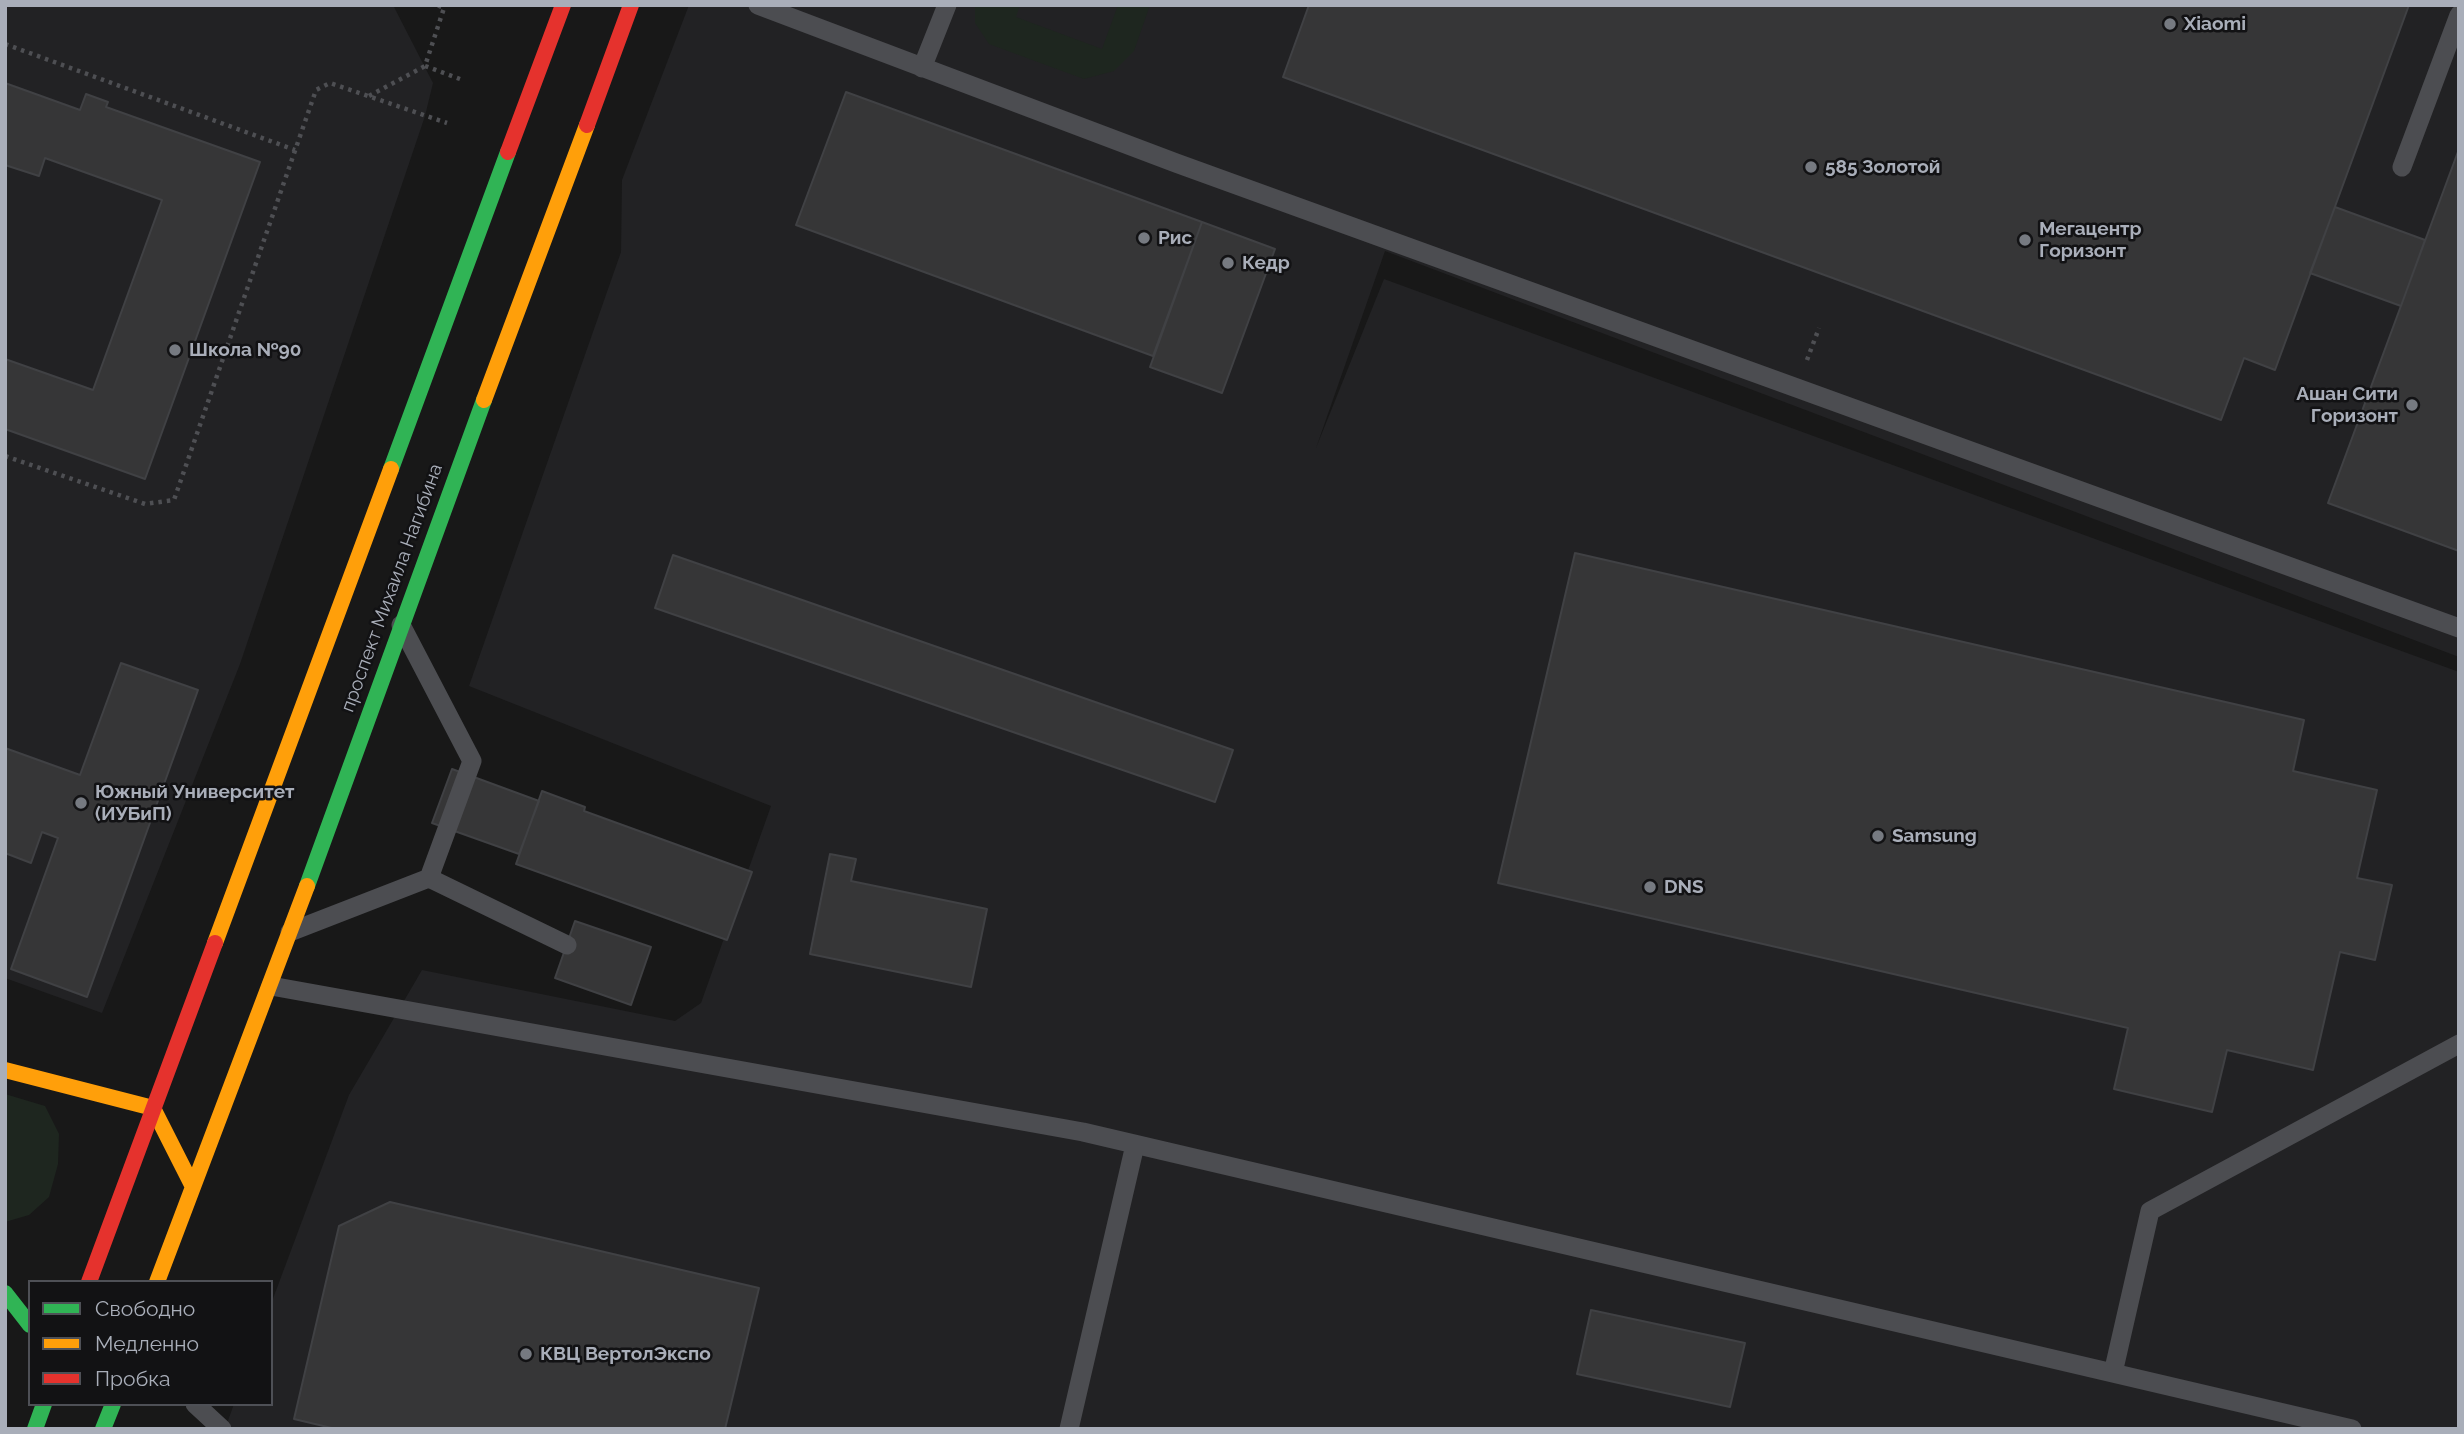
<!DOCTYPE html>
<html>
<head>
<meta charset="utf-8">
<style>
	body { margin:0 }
	#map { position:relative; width:2464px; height:1434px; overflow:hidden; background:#181818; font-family:Raleway,sans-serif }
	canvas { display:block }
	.frame { position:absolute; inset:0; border:7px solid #a9aeb9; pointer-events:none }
	.legend { position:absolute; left:28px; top:1280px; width:245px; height:126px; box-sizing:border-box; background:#121214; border:2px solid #4e5056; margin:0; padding:9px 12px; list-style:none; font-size:21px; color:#a9aeb9 }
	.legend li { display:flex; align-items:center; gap:14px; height:35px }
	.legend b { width:35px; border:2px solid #4e5056 }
</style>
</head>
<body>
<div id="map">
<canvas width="2464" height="1434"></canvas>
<div class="frame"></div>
<ul class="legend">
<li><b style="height:9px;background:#30b455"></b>Свободно</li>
<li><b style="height:9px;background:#ff9f0a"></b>Медленно</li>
<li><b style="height:9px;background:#e5322d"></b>Пробка</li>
</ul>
</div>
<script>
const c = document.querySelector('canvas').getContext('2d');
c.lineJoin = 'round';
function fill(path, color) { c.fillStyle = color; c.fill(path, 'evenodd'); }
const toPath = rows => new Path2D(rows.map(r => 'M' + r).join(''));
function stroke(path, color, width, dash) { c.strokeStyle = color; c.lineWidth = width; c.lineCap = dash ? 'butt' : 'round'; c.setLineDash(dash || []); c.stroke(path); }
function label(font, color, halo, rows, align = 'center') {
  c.font = font + ' Raleway,sans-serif'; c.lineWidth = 5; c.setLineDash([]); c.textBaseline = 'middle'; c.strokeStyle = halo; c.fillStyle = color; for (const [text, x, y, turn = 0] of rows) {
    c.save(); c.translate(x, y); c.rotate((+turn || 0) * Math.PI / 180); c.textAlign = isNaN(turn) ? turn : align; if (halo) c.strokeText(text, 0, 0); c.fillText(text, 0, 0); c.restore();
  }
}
const built = toPath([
	[5,5,393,5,433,83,425,116,240,664,102,1013,5,978],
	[689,5,2459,5,2459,657,1385,251,1316,448,1384,279,2459,672,2459,1429,225,1429,234,1404,271,1404,271,1304,349,1095,422,970,675,1021,701,1003,771,806,469,686,621,252,622,180]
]);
const green = toPath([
	[975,5,1020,5,1016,17,1102,49,1118,5,1150,5,1134,51,1114,71,1084,79,989,44,975,23],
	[5,1094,45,1106,59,1134,58,1164,49,1197,29,1215,5,1222]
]);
const building = toPath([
	[1309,5,2409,5,2275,370,2244,358,2221,420,1283,77,1309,5],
	[5,83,80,110,86,94,108,102,106,107,260,162,145,479,5,429,5,359,93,390,162,200,45,158,39,176,5,165,5,83],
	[846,92,1202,222,1153,356,796,225,846,92],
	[2459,149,2459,551,2328,503,2459,149],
	[2335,207,2425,240,2401,306,2310,273,2335,207],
	[1202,222,1275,249,1222,393,1150,367,1202,222],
	[1575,553,2304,720,2293,771,2377,790,2357,878,2392,885,2375,960,2340,952,2313,1070,2227,1050,2212,1112,2114,1089,2128,1028,1498,883,1575,553],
	[673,555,1233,750,1215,802,655,608,673,555],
	[121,663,198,690,87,997,11,969,58,838,42,832,31,863,5,853,5,748,80,775,121,663],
	[452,769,539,801,519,854,432,823,452,769],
	[542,791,585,807,584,811,752,872,727,940,516,864,542,791],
	[830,854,856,859,851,881,987,909,971,987,810,954,830,854],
	[575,921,651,947,631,1005,555,978,575,921],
	[390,1202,759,1288,725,1429,336,1429,294,1419,339,1226,390,1202],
	[1591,1310,1745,1343,1730,1407,1577,1374,1591,1310]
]);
const path = toPath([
	[5,44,295,150],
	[425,66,460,79],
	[369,96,425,66,444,8,437,5],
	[1807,360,1819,328],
	[5,456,145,504,174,500,316,90,330,83,447,123]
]);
const lane = toPath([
	[758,5,1176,163,2459,628],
	[922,68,947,5],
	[2402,167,2459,15],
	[401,625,472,761,429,878],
	[290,932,429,878,567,945],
	[271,986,1083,1132,2352,1429],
	[2113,1373,2150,1211,2459,1044],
	[195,1404,222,1429],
	[1069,1429,1135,1145]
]);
const fast = toPath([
	[391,469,508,152],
	[307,886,484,400],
	[5,1293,30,1325],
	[35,1429,44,1404],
	[103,1429,113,1404]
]);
const slow = toPath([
	[484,400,587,125],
	[215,943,391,469],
	[5,1070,153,1108,192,1185],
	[157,1282,307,886]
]);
const jam = toPath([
	[587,125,631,5],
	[508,152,563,5],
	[89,1282,215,943]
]);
const markers = [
	[2170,24,7,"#767a81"],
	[1811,167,7,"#767a81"],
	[1144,238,7,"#767a81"],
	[2025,240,7,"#767a81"],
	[1228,263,7,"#767a81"],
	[175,350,7,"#767a81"],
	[2412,405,7,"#767a81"],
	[81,803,7,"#767a81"],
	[1878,836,7,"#767a81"],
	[1650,887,7,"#767a81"],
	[526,1354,7,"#767a81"]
];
const poiNames = [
	["Xiaomi",2184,24],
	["585 Золотой",1825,167],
	["Мегацентр",2039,229],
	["Горизонт",2039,251],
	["Рис",1158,238],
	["Кедр",1242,263],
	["Школа №90",189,350],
	["Ашан Сити",2398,394,"right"],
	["Горизонт",2398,416,"right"],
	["Южный Университет",95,792],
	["(ИУБиП)",95,814],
	["Samsung",1892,836],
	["DNS",1664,887],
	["КВЦ ВертолЭкспо",540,1354]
];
const streetNames = [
	["проспект Михаила Нагибина",392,588,-70]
];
fill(built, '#222224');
fill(green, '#1e261f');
fill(building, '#363637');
stroke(building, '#404144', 2);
stroke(path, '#4e4f53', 4.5, [3.5, 5]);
stroke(lane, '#4c4d51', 19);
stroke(fast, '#30b455', 16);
stroke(slow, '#ff9f0a', 16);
stroke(jam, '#e5322d', 16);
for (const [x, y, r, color] of markers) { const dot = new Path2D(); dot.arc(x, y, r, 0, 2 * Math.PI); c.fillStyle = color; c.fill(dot); stroke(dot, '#121214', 2.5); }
label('bold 19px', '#a9aeb9', '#121214', poiNames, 'left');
label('19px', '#a9aeb9', '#121214', streetNames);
</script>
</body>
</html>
